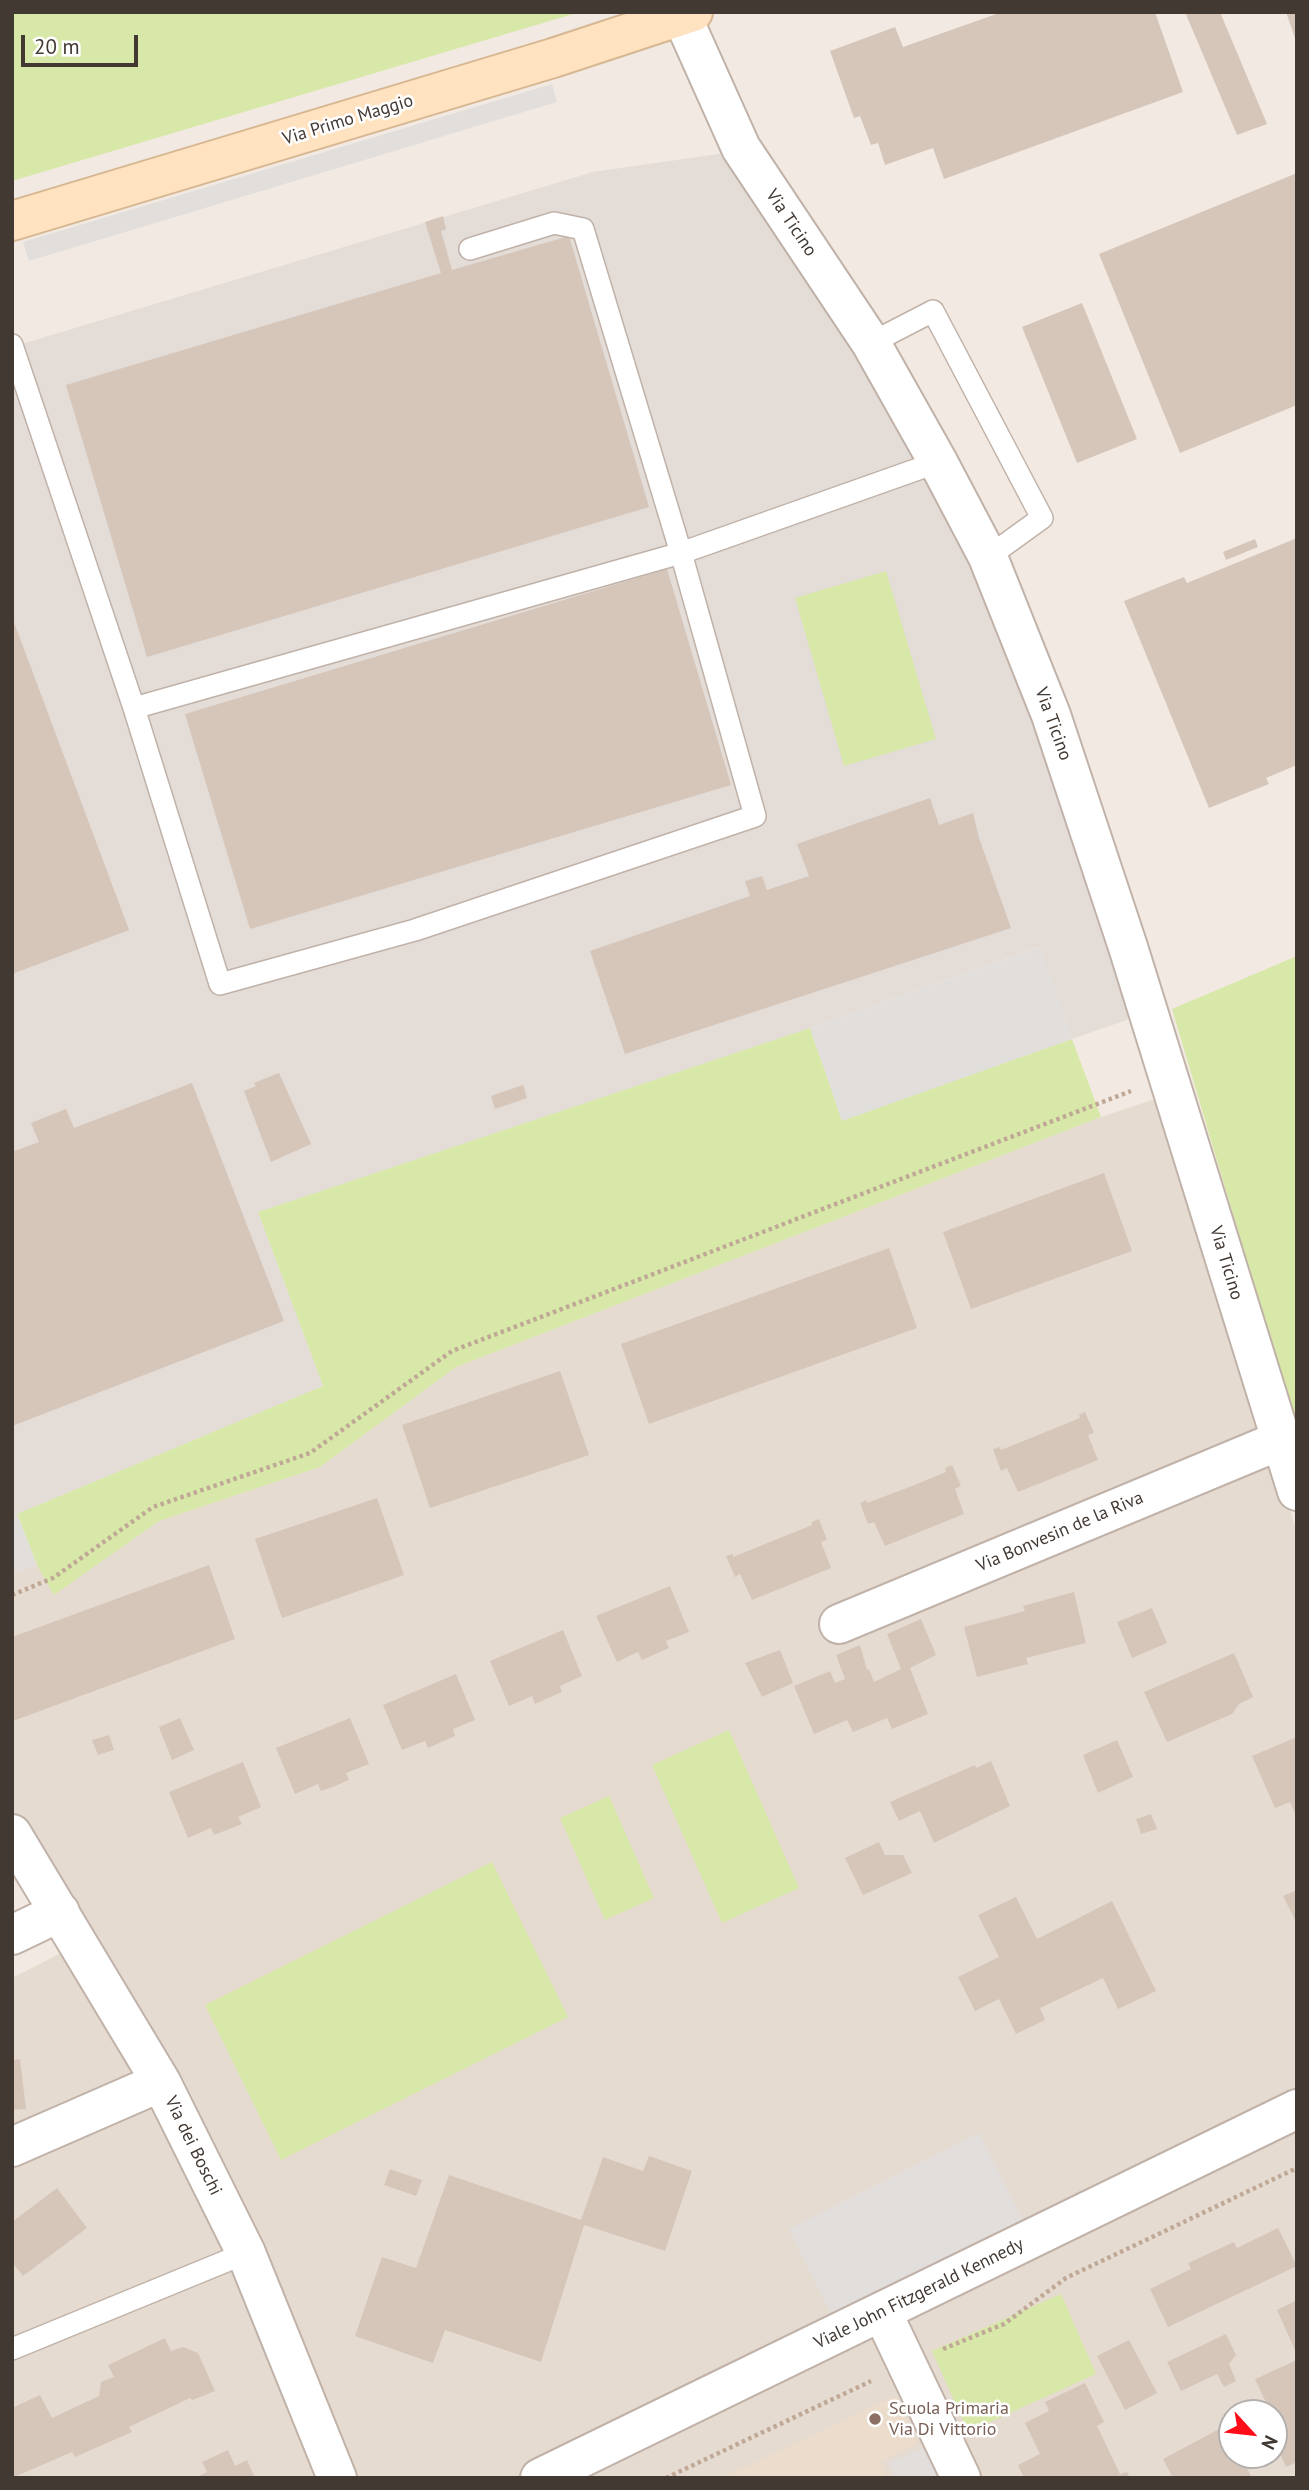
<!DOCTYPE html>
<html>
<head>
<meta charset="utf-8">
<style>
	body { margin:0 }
	#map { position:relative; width:1309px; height:2490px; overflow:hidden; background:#f2eae2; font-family:"PT Sans",sans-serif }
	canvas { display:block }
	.frame { position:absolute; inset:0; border:14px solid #433933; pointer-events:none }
	.north { position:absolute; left:1218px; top:2399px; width:70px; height:70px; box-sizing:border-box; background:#fff; border:2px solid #b4b0ad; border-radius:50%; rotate:117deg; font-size:19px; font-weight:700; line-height:28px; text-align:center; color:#433933 }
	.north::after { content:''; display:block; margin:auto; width:24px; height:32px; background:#ff0c19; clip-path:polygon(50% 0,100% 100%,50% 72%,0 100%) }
	.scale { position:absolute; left:21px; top:35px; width:117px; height:32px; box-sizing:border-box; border:4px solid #433933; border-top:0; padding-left:9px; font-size:21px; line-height:24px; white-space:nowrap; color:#433933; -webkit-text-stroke:5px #fff; paint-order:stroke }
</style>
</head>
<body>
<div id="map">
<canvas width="1309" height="2490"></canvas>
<div class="frame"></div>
<div class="north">N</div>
<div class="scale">20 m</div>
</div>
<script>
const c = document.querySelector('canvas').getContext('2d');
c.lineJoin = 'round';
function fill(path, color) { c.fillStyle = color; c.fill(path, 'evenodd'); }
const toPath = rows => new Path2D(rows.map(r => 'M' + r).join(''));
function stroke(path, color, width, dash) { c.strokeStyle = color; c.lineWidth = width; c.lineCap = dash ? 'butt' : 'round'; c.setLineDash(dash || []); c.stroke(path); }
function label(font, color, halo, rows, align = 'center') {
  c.font = font + ' "PT Sans",sans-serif'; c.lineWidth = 5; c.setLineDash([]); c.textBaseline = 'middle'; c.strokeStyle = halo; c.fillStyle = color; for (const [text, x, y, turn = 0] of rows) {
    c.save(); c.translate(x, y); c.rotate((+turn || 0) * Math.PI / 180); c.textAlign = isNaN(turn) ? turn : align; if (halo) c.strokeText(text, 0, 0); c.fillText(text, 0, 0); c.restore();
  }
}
const residential = toPath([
	[1173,1093,1297,1534,1297,2478,348,2478,68,1901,12,1813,12,1574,37,1565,55,1594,159,1521,320,1467,456,1367,1101,1117],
	[1232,2413,1274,2413,1274,2455,1232,2455],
	[65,1951,158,2097,325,2478,12,2478,12,1978]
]);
const industrial = toPath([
	[733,152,911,438,944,518,983,593,1035,719,1138,1016,1072,1039,1039,947,810,1028,258,1212,323,1386,12,1516,12,347,593,172]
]);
const education = toPath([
	[895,2396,917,2443,880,2462,887,2478,722,2478]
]);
const green = toPath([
	[12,12,580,12,12,181],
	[886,571,936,739,844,766,795,598],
	[1297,956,1297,1430,1172,1009],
	[810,1028,842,1120,1072,1039,1101,1117,456,1367,320,1467,159,1521,54,1595,37,1565,17,1514,323,1386,258,1212],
	[729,1730,799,1888,722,1923,652,1765],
	[609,1796,654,1898,605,1920,560,1818],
	[492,1862,568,2017,281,2160,205,2005],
	[1061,2294,1096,2374,968,2432,932,2351]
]);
const parking = toPath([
	[552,84,557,102,29,261,23,242],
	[1040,947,1072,1039,842,1121,810,1028],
	[17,1514,37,1565,12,1574,12,1516],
	[979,2133,1024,2222,833,2318,789,2229],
	[935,2443,952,2478,895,2478,888,2463]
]);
const building = toPath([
	[1002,12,1155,12,1183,92,944,179,933,148,885,165,878,143,871,145,860,116,854,118,830,51,895,27,903,47],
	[1185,12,1220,12,1267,124,1237,135],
	[1286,12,1297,12,1297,41,1296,41],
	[1297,173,1297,405,1180,453,1099,254],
	[443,216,446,229,441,231,452,270,569,236,649,507,147,657,66,385,441,273,425,222],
	[1082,303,1137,439,1077,463,1022,327],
	[1297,538,1297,765,1266,778,1269,784,1209,808,1124,601,1184,577,1187,583],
	[1255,539,1258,547,1226,560,1223,552],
	[667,569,731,785,250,929,185,714],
	[12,617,129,930,12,974],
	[930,798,939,825,973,813,979,838,1011,928,625,1054,590,951,750,896,745,881,762,876,767,890,809,876,797,844],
	[279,1073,311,1144,271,1162,244,1091,256,1086,254,1083],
	[192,1083,284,1321,12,1426,12,1152,39,1142,31,1123,66,1109,74,1128],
	[523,1085,527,1098,495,1109,491,1096],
	[1104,1173,1132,1251,971,1309,943,1232],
	[889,1248,917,1328,649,1424,621,1344],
	[560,1371,589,1455,430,1508,402,1425],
	[1085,1412,1094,1433,1088,1435,1098,1460,1018,1492,1007,1468,1001,1471,993,1449,1000,1447,1001,1450,1080,1418,1079,1415],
	[952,1465,961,1486,955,1489,964,1514,885,1546,874,1522,868,1524,860,1503,866,1500,867,1503,912,1486,946,1472,945,1468],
	[377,1498,404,1575,282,1618,255,1539],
	[819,1519,827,1540,821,1542,831,1568,752,1600,740,1574,735,1577,726,1556,733,1554,733,1557,812,1525,812,1522],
	[209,1565,235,1639,13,1721,12,1637],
	[670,1586,689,1632,666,1641,669,1648,642,1660,638,1652,617,1662,596,1616],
	[1074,1592,1086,1643,1026,1658,1028,1664,977,1677,964,1627,1025,1611,1023,1606],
	[1152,1608,1167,1643,1132,1658,1117,1622],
	[921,1619,936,1655,910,1668,928,1714,892,1729,887,1718,853,1732,847,1720,814,1734,794,1686,830,1671,835,1683,845,1679,836,1655,860,1645,867,1670,869,1669,874,1682,901,1669,887,1634],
	[563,1630,582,1676,560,1686,562,1692,535,1704,532,1696,509,1706,490,1661],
	[780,1650,793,1683,762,1697,745,1663],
	[1234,1653,1253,1697,1239,1704,1232,1714,1167,1742,1144,1692],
	[456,1674,475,1720,453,1729,455,1736,428,1748,425,1741,402,1750,383,1705],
	[180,1718,194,1750,172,1760,159,1727],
	[350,1718,369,1764,346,1773,349,1780,335,1786,321,1791,318,1784,295,1794,276,1748],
	[109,1735,114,1750,98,1755,92,1740],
	[1297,1737,1297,1812,1295,1813,1290,1802,1275,1808,1252,1756],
	[1117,1740,1133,1777,1098,1793,1083,1755],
	[991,1761,1010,1806,934,1843,920,1811,899,1821,890,1802,975,1765,976,1768],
	[243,1762,261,1807,238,1817,242,1824,214,1835,211,1828,188,1838,169,1792],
	[1151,1814,1157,1829,1141,1834,1136,1819],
	[879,1842,885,1855,903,1855,912,1873,863,1895,845,1858],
	[1297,1890,1297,1924,1283,1896],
	[1016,1897,1037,1939,1112,1901,1156,1991,1118,2009,1103,1978,1040,2008,1045,2020,1016,2034,999,1999,975,2011,958,1977,999,1957,978,1915],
	[20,2059,26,2109,12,2110,12,2060],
	[649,2156,692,2171,665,2251,584,2225,541,2362,445,2330,433,2363,355,2336,382,2257,416,2268,449,2175,581,2220,603,2157,643,2171],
	[390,2169,422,2180,416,2196,384,2185],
	[57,2188,87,2228,23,2276,12,2262,12,2222],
	[1278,2228,1297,2266,1168,2327,1150,2289,1191,2269,1188,2263,1210,2253,1234,2242,1237,2248],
	[1297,2300,1297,2349,1295,2350,1277,2310],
	[1226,2334,1236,2355,1229,2364,1236,2381,1224,2387,1217,2374,1181,2391,1167,2362],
	[165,2338,171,2351,183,2347,198,2353,215,2391,195,2399,192,2400,190,2398,129,2427,132,2432,75,2457,72,2452,12,2478,12,2408,40,2395,52,2418,99,2396,101,2382,114,2377,108,2365],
	[1129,2340,1157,2393,1125,2410,1097,2356],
	[1295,2361,1297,2462,1286,2467,1274,2441,1274,2413,1271,2413,1255,2379],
	[1085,2383,1104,2422,1097,2426,1120,2474,1127,2472,1130,2478,1024,2478,1018,2465,1040,2454,1025,2423,1049,2411,1045,2402],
	[1225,2426,1232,2440,1232,2455,1240,2455,1252,2478,1173,2478,1163,2459],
	[228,2450,235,2466,247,2460,255,2478,195,2478,207,2472,202,2462]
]);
const path = toPath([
	[12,1595,53,1578,153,1507,310,1453,452,1351,1131,1091],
	[943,2349,1004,2324,1066,2278,1297,2168],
	[666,2478,871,2381]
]);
const lane = toPath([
	[470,249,554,223,583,229,681,553,938,462],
	[871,343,933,311,1042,518,988,557],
	[12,345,134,708],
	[681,553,755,816,415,930,220,984,134,708,681,553],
	[12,2349,246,2253]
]);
const street = toPath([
	[680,12,741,148,871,343,938,462,988,557,1051,715,1128,947,1297,1491],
	[839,1624,1281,1440],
	[12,1834,161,2082,246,2253,337,2478],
	[12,1935,60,1912],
	[12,2147,161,2082],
	[882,2312,961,2478],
	[540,2478,1297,2109]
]);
const secondary = toPath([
	[12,221,553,58,693,12]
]);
const markers = [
	[875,2419,7,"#8d6e63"]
];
const streetNames = [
	["Via Primo Maggio",348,120,-17],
	["Via Ticino",791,223,56],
	["Via Ticino",1053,724,70],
	["Via Ticino",1226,1263,73],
	["Via Bonvesin de la Riva",1060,1532,-23],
	["Via dei Boschi",193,2146,64],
	["Viale John Fitzgerald Kennedy",919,2294,-26]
];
const educationNames = [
	["Scuola Primaria",889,2409],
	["Via Di Vittorio",889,2430]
];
fill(residential, '#e6dbd0');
fill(industrial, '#e3dcd7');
fill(education, '#ecdccb');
fill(green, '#d8e8a9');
fill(parking, '#e2dedb');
fill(building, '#d6c6ba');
stroke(lane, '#c0b2a8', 24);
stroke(street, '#c0b2a8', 42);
stroke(secondary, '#d7b792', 42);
stroke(path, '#bfa896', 4.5, [3.5, 3.5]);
stroke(lane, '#fff', 21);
stroke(street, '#fff', 38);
stroke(secondary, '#ffe2bf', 38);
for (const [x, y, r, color] of markers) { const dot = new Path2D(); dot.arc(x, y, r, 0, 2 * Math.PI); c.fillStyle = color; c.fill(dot); stroke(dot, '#fff', 2.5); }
label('18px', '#433933', '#fff', streetNames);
label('18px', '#785e54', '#fff', educationNames, 'left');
</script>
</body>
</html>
